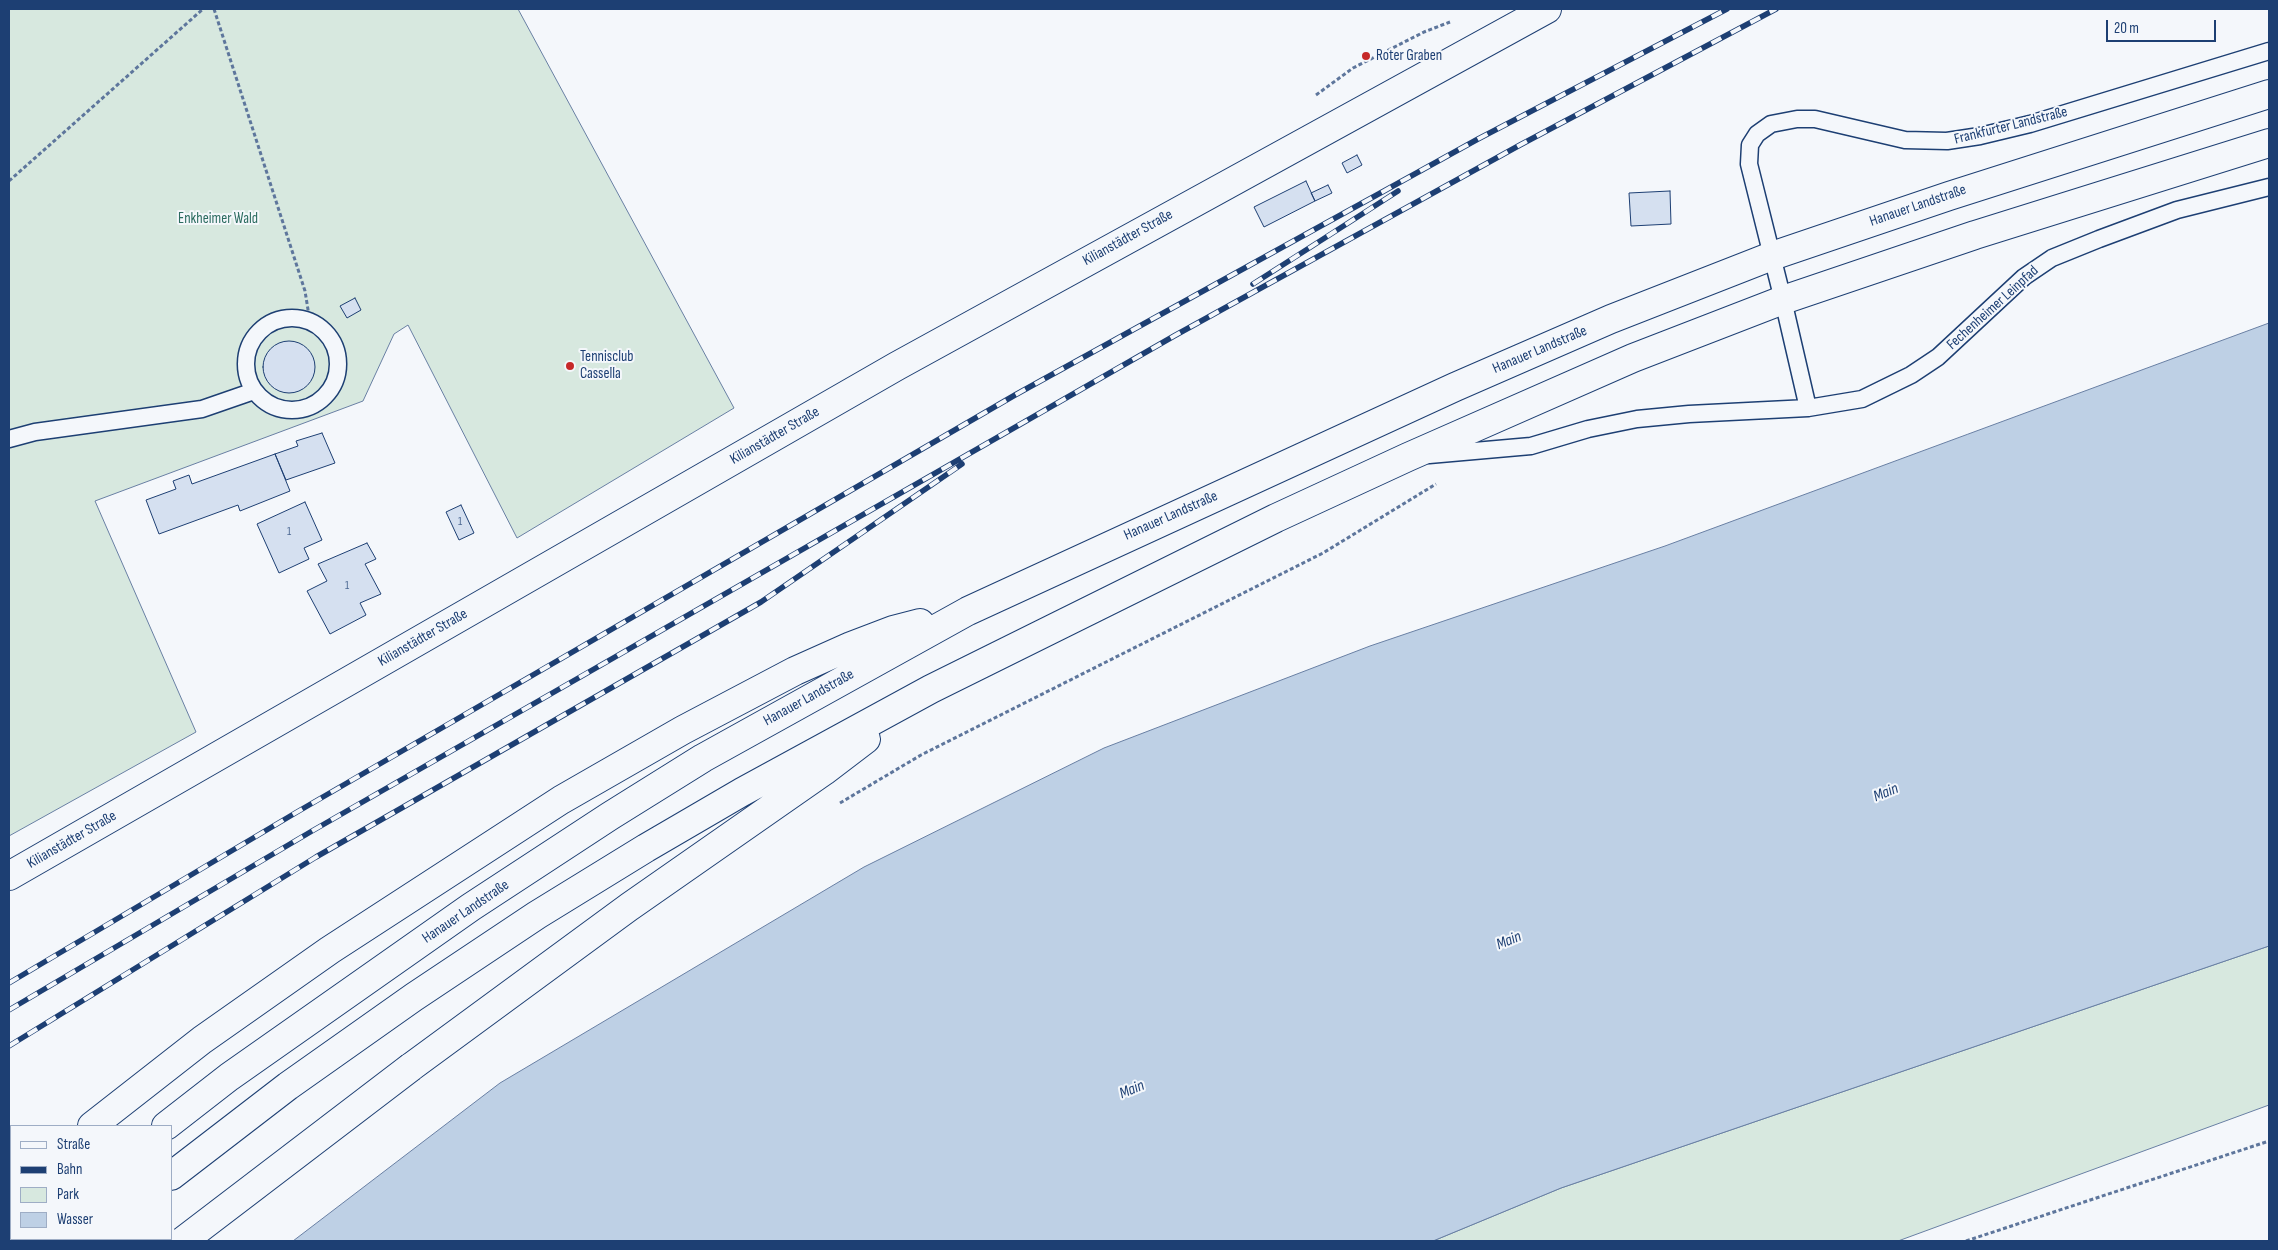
<!DOCTYPE html>
<html>
<head>
<meta charset="utf-8">
<style>
	body { margin:0 }
	#map { position:relative; width:2278px; height:1250px; overflow:hidden; background:#f4f7fb; font-family:"Sofia Sans Condensed",sans-serif }
	canvas { display:block }
	.frame { position:absolute; inset:0; border:10px solid #1d3f73; pointer-events:none }
	.legend { position:absolute; left:10px; top:1125px; width:162px; height:115px; box-sizing:border-box; background:#f4f7fb; border:1px solid #9eadc5; margin:0; padding:6px 9px; list-style:none; font-size:15px; color:#1d3f73 }
	.legend li { display:flex; align-items:center; gap:10px; height:25px }
	.legend b { width:25px; border:1px solid #9eadc5 }
	.scale { position:absolute; left:2106px; top:20px; width:110px; height:22px; box-sizing:border-box; border:2px solid #1d3f73; border-top:0; padding-left:6px; font-size:15px; line-height:18px; white-space:nowrap; color:#1d3f73; -webkit-text-stroke:4px #f4f7fb; paint-order:stroke }
</style>
</head>
<body>
<div id="map">
<canvas width="2278" height="1250"></canvas>
<div class="frame"></div>
<ul class="legend">
<li><b style="height:6px;background:#f4f7fb"></b>Straße</li>
<li><b style="height:6px;background:#1d3f73"></b>Bahn</li>
<li><b style="height:14px;background:#d7e8df"></b>Park</li>
<li><b style="height:14px;background:#bed0e5"></b>Wasser</li>
</ul>
<div class="scale">20 m</div>
</div>
<script>
const c = document.querySelector('canvas').getContext('2d');
c.lineJoin = 'round';
function fill(path, color) { c.fillStyle = color; c.fill(path, 'evenodd'); }
const toPath = rows => new Path2D(rows.map(r => 'M' + r).join(''));
function stroke(path, color, width, dash) { c.strokeStyle = color; c.lineWidth = width; c.lineCap = dash ? 'butt' : 'round'; c.setLineDash(dash || []); c.stroke(path); }
function label(font, color, halo, rows, align = 'center') {
  c.font = font + ' "Sofia Sans Condensed",sans-serif'; c.lineWidth = 4; c.setLineDash([]); c.textBaseline = 'middle'; c.strokeStyle = halo; c.fillStyle = color; for (const [text, x, y, turn = 0] of rows) {
    c.save(); c.translate(x, y); c.rotate((+turn || 0) * Math.PI / 180); c.textAlign = isNaN(turn) ? turn : align; if (halo) c.strokeText(text, 0, 0); c.fillText(text, 0, 0); c.restore();
  }
}
const green = toPath([
	[9,9,518,9,734,408,517,538,408,325,394,334,363,401,95,501,196,732,9,836,9,9],
	[2269,946,2269,1105,1898,1241,1433,1241,1561,1188,2269,946]
]);
const water = toPath([
	[2269,323,2269,946,1561,1188,1433,1241,293,1241,500,1083,864,867,1104,748,1370,646,1665,546,2269,323]
]);
const building = toPath([
	[1357,155,1362,165,1347,173,1342,163,1357,155],
	[1306,181,1315,201,1264,227,1254,207,1306,181],
	[1328,185,1332,193,1315,201,1311,193,1328,185],
	[1670,191,1671,224,1631,226,1629,193,1670,191],
	[355,298,361,310,347,318,340,306,355,298],
	'263 367a26 26 0 1 1 52 0a26 26 0 1 1-52 0Z',
	[322,433,335,463,286,480,275,454,298,446,296,441,322,433],
	[275,454,290,491,240,511,238,505,159,534,146,500,176,489,173,481,189,475,192,484,275,454],
	[305,502,322,540,304,548,309,559,279,573,257,524,305,502],
	[461,505,474,533,459,540,446,512,461,505],
	[367,543,376,559,365,564,381,594,360,603,366,615,330,634,307,591,327,581,318,564,367,543]
]);
const path = toPath([
	[214,9,305,291,310,322],
	[1316,95,1353,68,1424,32,1450,22],
	[9,181,203,9],
	[840,803,921,755,1323,553,1436,484],
	[143,1241,146,1239],
	[1966,1241,2269,1141]
]);
const lane = toPath([
	'246 364a46 46 0 1 1 92 0a46 46 0 1 1-92 0Z',
	[1808,408,1783,300,1749,164,1750,145,1757,134,1771,124,1797,119,1815,119,1905,140,1947,141,1980,136,2030,124,2269,51],
	[9,439,35,432,202,409,254,391],
	[1429,455,1531,446,1588,429,1637,419,1689,414,1808,408,1862,399,1911,375,1938,357,2024,277,2052,258,2099,239,2177,210,2269,187]
]);
const secondary = toPath([
	[9,876,897,366,1547,9]
]);
const primary = toPath([
	[411,1067,629,907,824,771,866,739],
	[92,1126,202,1040,330,950,561,800,683,730,795,671,851,646,893,630,920,623],
	[166,1126,229,1077,471,907,610,816,703,758,968,611,1455,387,1611,319,1772,256,1949,196,2269,94],
	[171,1176,288,1086,414,997,537,915,646,848,742,792,931,689,1276,518,1408,457,1633,358,1783,300,1975,235,2269,143],
	[9,1196,11,1194],
	[24,1241,27,1239],
	[90,1241,93,1239]
]);
const rail = toPath([
	[1253,284,1398,191],
	[9,983,297,812,1015,395,1478,139,1727,9],
	[9,1010,312,831,1174,336,1520,145,1776,9],
	[9,1046,316,857,761,602,962,464]
]);
const primaryBridge = toPath([
	[183,1241,411,1067]
]);
const markers = [
	[1366,56,5,"#c62828"],
	[570,366,5,"#c62828"]
];
const numberNames = [
	["1",460,522],
	["1",289,532],
	["1",347,586]
];
const poiNames = [
	["Roter Graben",1376,56],
	["Tennisclub",580,357],
	["Cassella",580,374]
];
const streetNames = [
	["Frankfurter Landstraße",2011,126,-14],
	["Hanauer Landstraße",1918,206,-19],
	["Kilianstädter Straße",1128,238,-29],
	["Fechenheimer Leinpfad",1993,308,-42],
	["Hanauer Landstraße",1540,350,-23],
	["Kilianstädter Straße",775,436,-30],
	["Hanauer Landstraße",1171,516,-24],
	["Kilianstädter Straße",423,638,-30],
	["Hanauer Landstraße",809,698,-29],
	["Kilianstädter Straße",72,840,-30],
	["Hanauer Landstraße",466,912,-34]
];
const parkNames = [
	["Enkheimer Wald",218,219]
];
const waterNames = [
	["Main",1886,793,-22],
	["Main",1509,941,-22],
	["Main",1132,1090,-22]
];
fill(green, '#d7e8df');
stroke(green, '#687fa3', 1);
fill(water, '#bed0e5');
stroke(water, '#687fa3', 1);
fill(building, '#d5e0f0');
stroke(building, '#1d3f73', 1);
stroke(lane, '#1d3f73', 19);
stroke(secondary, '#1d3f73', 30);
stroke(primary, '#1d3f73', 30);
stroke(path, '#5e769c', 3, [4, 2.5]);
stroke(lane, '#f4f7fb', 16);
stroke(secondary, '#f4f7fb', 28);
stroke(primary, '#f4f7fb', 28);
stroke(rail, '#1d3f73', 5.5);
stroke(rail, '#f4f7fb', 4, [11]);
stroke(primaryBridge, '#1d3f73', 30, []);
stroke(primaryBridge, '#f4f7fb', 28);
for (const [x, y, r, color] of markers) { const dot = new Path2D(); dot.arc(x, y, r, 0, 2 * Math.PI); c.fillStyle = color; c.fill(dot); stroke(dot, '#f4f7fb', 2); }
label('12px', '#4b6792', null, numberNames);
label('15px', '#1d3f73', '#f4f7fb', poiNames, 'left');
label('15px', '#1d3f73', '#f4f7fb', streetNames);
label('15px', '#2c6c60', '#f4f7fb', parkNames);
label('italic 16px', '#1d3f73', '#f4f7fb', waterNames);
</script>
</body>
</html>
